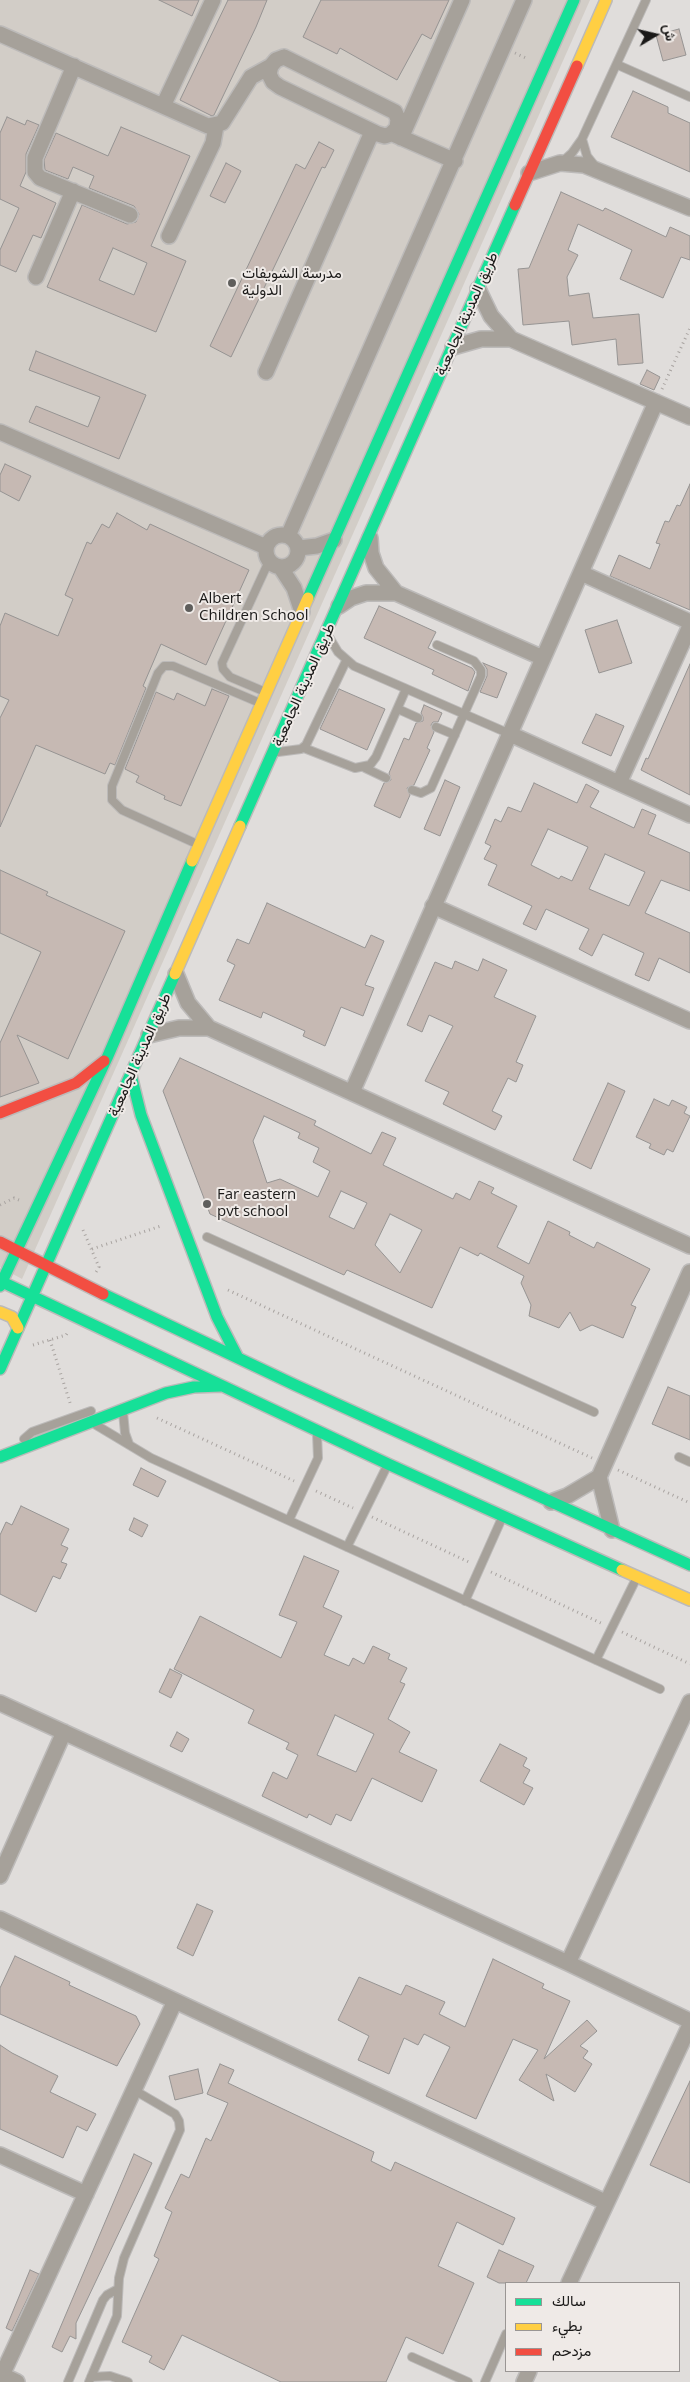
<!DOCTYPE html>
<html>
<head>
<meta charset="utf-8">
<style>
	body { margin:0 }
	#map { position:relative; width:690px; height:2382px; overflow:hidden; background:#e0dddb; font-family:"Open Sans",Vazirmatn,sans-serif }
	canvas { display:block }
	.legend { position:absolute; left:505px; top:2282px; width:175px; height:90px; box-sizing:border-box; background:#efeae7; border:1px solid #9a9694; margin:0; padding:6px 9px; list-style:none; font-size:15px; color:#1a1918 }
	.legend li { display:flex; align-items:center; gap:10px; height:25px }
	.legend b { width:25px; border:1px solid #9a9694 }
	.north { position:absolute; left:630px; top:10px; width:50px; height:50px; -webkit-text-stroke:4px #efeae7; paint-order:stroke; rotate:81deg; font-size:14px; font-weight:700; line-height:20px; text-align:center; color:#1a1918 }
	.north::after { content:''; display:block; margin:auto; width:18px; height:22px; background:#1a1918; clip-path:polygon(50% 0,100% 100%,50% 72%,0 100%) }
</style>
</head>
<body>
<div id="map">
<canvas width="690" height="2382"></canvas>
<ul class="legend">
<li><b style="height:6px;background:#16e098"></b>سالك</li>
<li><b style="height:6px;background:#ffcf43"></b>بطيء</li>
<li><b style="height:6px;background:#f24e42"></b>مزدحم</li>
</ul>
<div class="north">ش</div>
</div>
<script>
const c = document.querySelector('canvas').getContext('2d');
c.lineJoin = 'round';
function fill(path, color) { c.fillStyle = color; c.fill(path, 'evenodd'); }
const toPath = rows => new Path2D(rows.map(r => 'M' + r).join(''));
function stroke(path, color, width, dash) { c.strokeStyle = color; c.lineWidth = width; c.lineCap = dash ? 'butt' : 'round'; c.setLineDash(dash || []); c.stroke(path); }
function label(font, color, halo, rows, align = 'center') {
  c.font = font + ' "Open Sans",Vazirmatn,sans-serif'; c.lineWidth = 4; c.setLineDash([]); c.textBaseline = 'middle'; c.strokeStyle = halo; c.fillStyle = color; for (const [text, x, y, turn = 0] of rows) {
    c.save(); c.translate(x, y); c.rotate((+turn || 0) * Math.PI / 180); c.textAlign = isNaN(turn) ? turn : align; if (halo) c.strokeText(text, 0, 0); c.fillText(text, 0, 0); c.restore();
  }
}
const built = toPath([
	[0,0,590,0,22,1279,0,1267]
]);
const building = toPath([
	[159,0,199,0,192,16,159,0],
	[228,0,267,0,256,27,214,115,212,116,180,100,228,0],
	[321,0,449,0,431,39,422,34,397,80,340,48,337,54,303,37,321,0],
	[679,29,686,55,663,61,656,35,679,29],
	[633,91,668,107,668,113,690,123,690,172,611,137,633,91],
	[7,117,25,125,27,120,39,125,26,154,26,172,20,186,56,203,41,238,33,235,16,272,0,265,0,250,19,208,0,199,0,133,7,117],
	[121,127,190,156,151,246,186,261,156,332,47,287,82,205,127,224,136,222,139,214,134,206,89,188,94,176,73,167,68,179,45,170,44,160,56,133,108,156,121,127],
	[113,248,147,263,134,295,99,280,113,248],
	[319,142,334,150,325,168,322,167,231,357,210,346,296,164,305,169,319,142],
	[226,163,241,171,225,203,210,196,226,163],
	[561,192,603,211,605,208,666,237,670,227,690,236,690,260,681,257,663,298,620,279,632,250,578,224,568,250,578,255,567,277,569,296,589,293,593,318,639,314,643,363,618,365,616,339,572,345,569,321,523,325,518,269,529,268,561,192],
	[36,351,146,395,119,459,29,422,36,406,88,427,100,397,29,370,36,351],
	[647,370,660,377,654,390,640,384,647,370],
	[5,464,31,476,19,501,0,491,0,475,5,464],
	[690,484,690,610,610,576,619,555,650,569,660,544,656,543,665,521,669,522,677,505,680,506,690,484],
	[117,513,147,530,150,524,249,570,206,665,161,644,143,686,146,688,115,765,110,763,105,774,36,745,0,827,0,718,9,700,0,696,0,626,5,613,58,636,73,599,65,595,87,542,91,544,102,524,109,528,117,513],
	[379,606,436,632,428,648,472,668,475,672,468,691,432,674,434,670,364,638,379,606],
	[617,620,632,663,599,673,585,630,617,620],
	[483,663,507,673,497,698,480,692,487,676,487,669,483,663],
	[690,664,690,795,641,770,646,758,648,759,690,664],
	[212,689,229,696,181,806,164,799,165,796,136,782,139,776,125,769,156,692,174,700,177,693,205,706,212,689],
	[339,689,385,709,367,750,320,729,339,689],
	[424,705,442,713,438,722,433,722,431,725,434,732,427,748,430,750,414,785,407,788,410,795,400,818,374,806,384,783,391,780,389,773,404,738,409,740,416,723,423,721,423,717,421,713,424,705],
	[596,714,624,726,611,756,582,743,596,714],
	[445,780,460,787,440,836,424,829,445,780],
	[534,783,577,803,586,784,599,791,590,807,634,828,642,809,656,815,648,834,690,853,690,891,661,880,645,913,690,933,690,973,659,958,649,981,635,975,644,953,603,934,592,956,579,949,589,929,546,909,536,930,523,924,532,906,488,885,497,865,484,859,491,846,485,843,495,819,501,822,508,807,521,812,534,783],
	[548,829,588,847,572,881,561,876,559,879,531,865,548,829],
	[605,854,645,872,629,906,589,889,605,854],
	[0,870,48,892,46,895,125,931,68,1059,17,1035,39,1083,0,1097,0,1043,41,952,0,933,0,870],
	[267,903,365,948,371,935,384,941,365,985,374,988,363,1016,341,1007,325,1046,303,1036,305,1031,263,1012,261,1018,219,1000,235,965,227,961,237,939,249,944,267,903],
	[483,959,507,970,494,997,536,1016,516,1062,523,1065,516,1082,508,1078,492,1111,502,1116,495,1130,443,1104,449,1092,425,1081,453,1026,429,1015,422,1032,407,1025,435,962,452,969,455,961,478,971,483,959],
	[180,1058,316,1121,314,1125,371,1154,382,1132,396,1138,383,1165,453,1199,456,1193,470,1200,479,1181,494,1188,491,1193,517,1206,497,1247,529,1264,548,1221,570,1232,569,1235,594,1248,597,1242,650,1269,631,1305,636,1307,623,1338,592,1325,580,1331,570,1312,559,1328,529,1316,531,1305,521,1283,524,1276,480,1253,478,1256,460,1247,432,1308,347,1270,344,1275,210,1214,163,1091,180,1058],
	[264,1116,300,1133,298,1138,319,1148,313,1162,330,1171,318,1197,280,1179,267,1183,253,1141,264,1116],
	[341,1191,367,1203,354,1229,329,1217,341,1191],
	[390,1214,422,1230,400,1273,375,1245,390,1214],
	[608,1083,625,1091,591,1169,573,1160,608,1083],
	[654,1099,669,1106,672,1100,687,1107,684,1113,690,1116,673,1152,667,1149,664,1155,649,1148,651,1144,636,1137,654,1099],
	[668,1387,690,1396,690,1440,652,1424,668,1387],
	[141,1468,166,1481,158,1497,133,1485,141,1468],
	[21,1506,69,1529,61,1545,68,1548,61,1562,67,1564,60,1579,53,1576,36,1612,0,1594,0,1535,6,1522,12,1525,21,1506],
	[134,1518,148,1525,142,1537,129,1530,134,1518],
	[304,1556,339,1571,323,1607,342,1616,324,1655,349,1666,353,1658,364,1664,373,1646,390,1654,388,1659,407,1668,400,1682,405,1684,388,1719,410,1732,399,1752,437,1770,422,1802,372,1778,351,1821,336,1814,331,1825,309,1814,307,1818,262,1796,273,1772,287,1779,298,1755,286,1749,289,1743,248,1723,254,1710,174,1669,200,1616,281,1658,297,1622,279,1615,304,1556],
	[335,1715,374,1734,356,1772,317,1755,335,1715],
	[170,1669,182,1675,171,1698,159,1692,170,1669],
	[177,1732,189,1739,182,1752,170,1746,177,1732],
	[500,1744,527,1758,523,1766,530,1770,523,1783,533,1788,524,1805,480,1781,500,1744],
	[197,1904,213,1911,193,1956,177,1948,197,1904],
	[15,1956,70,1982,69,1985,136,2016,140,2024,117,2066,0,2014,0,1988,15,1956],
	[493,1959,544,1984,542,1988,570,2001,544,2059,587,2020,597,2031,580,2046,588,2051,583,2058,592,2064,575,2092,546,2074,554,2101,519,2080,538,2050,513,2039,476,2119,426,2096,450,2047,424,2034,418,2045,404,2038,389,2074,358,2060,369,2036,338,2020,359,1977,401,1995,406,1985,445,2002,439,2014,465,2027,493,1959],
	[0,2045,12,2053,58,2076,50,2092,96,2114,87,2131,77,2126,63,2158,0,2129,0,2045],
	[220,2064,234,2070,228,2083,374,2152,371,2161,391,2171,395,2162,515,2218,503,2245,457,2222,438,2266,474,2283,443,2354,406,2337,386,2382,281,2382,182,2335,164,2370,149,2362,152,2356,122,2342,159,2259,154,2256,172,2212,165,2208,181,2174,189,2178,206,2138,211,2141,228,2103,207,2094,220,2064],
	[198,2069,203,2093,175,2100,169,2076,198,2069],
	[690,2081,690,2183,650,2165,690,2081],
	[134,2154,152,2163,76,2323,76,2339,70,2336,62,2352,52,2347,134,2154],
	[499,2250,534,2266,526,2283,499,2283,487,2277,499,2250],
	[30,2270,39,2274,12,2331,6,2328,30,2270]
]);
const path = toPath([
	[515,53,528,59],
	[662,389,690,328],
	[0,1205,14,1198,19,1200],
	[83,1230,99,1267,96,1272],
	[92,1249,161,1226,162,1228],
	[228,1290,592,1458],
	[50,1340,71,1406],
	[33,1345,66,1335,68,1332],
	[157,1418,294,1481],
	[618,1470,690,1503],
	[316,1491,353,1508],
	[372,1517,471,1563],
	[491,1572,603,1624],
	[622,1632,690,1664]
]);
const lane = toPath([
	[618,65,690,97],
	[562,162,572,153,582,139],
	[595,166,587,156,582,139,646,0],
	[329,637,338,652,354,666,510,734],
	[263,691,230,677,223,669,222,663,269,561],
	[398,709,418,718],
	[436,727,455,735],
	[304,748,355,768,370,765,376,757,406,689],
	[278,752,301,749,306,745,346,661],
	[365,768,386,778],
	[412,790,421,793,431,788,481,676,481,670,474,661,437,645],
	[197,844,122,810,112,800,112,786,158,673,164,666,173,666,260,703],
	[207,1237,594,1412],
	[123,1412,125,1433,129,1444],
	[96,1425,151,1458,660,1689],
	[24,1439,32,1432,91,1411],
	[679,1457,690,1462],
	[289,1520,318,1458,317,1434],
	[347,1547,387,1466],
	[465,1601,502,1518],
	[596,1660,637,1577],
	[412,2357,468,2382],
	[91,2377,110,2376,128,2382],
	[68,2382,103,2300,107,2295,118,2289],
	[89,2382,117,2316,119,2278,124,2258,180,2130,179,2121,175,2114,134,2090],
	[485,2382,506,2334]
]);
const street = toPath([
	[0,34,208,126,222,123,251,77,271,66],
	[284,57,395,112,398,119,397,128,391,134,385,136,378,134,280,87,273,82,269,74,271,66,276,60,284,57],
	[74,66,35,158,35,172,40,178,130,215],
	[163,106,213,0],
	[393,134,455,161],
	[401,138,462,0],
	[529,173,560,163,584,165,690,208],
	[169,236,213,143,216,126],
	[36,277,73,191],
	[478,289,491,316,511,339],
	[453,347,481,339,511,339,690,417],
	[266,372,372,132],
	[0,432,266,547],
	'266 551a16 16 0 1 1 32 0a16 16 0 1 1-32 0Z',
	[288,536,524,0],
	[370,538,371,553,376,568,396,593],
	[299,548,317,546,334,540],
	[281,568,294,588,302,612],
	[581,573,690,622],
	[339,606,351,598,366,593,396,593,543,658],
	[510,734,690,815],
	[619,783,690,626],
	[433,906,690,1021],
	[176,974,188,1003,209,1028,690,1246],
	[149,1035,179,1028,209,1028],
	[352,1092,656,402],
	[599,1477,612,1530],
	[551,1502,567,1496,599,1477,690,1272],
	[0,1703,568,1963,690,2021],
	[0,1876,64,1732],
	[0,1919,605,2202],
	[568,1963,690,1702],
	[0,2155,86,2194],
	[569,2283,690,2025],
	[0,2374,17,2382],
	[2,2375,175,2001],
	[524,2382,529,2371]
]);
const fast = toPath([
	[308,598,574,0],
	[240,826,515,205],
	[131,1075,141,1115,217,1317,238,1358],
	[0,1281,388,1464,622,1570],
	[0,1286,107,1058,192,861],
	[103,1294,295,1385,690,1565],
	[0,1369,175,974],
	[0,1457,166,1393,194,1387,221,1386]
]);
const slow = toPath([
	[577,66,606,0],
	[192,861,308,598],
	[175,974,240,826],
	[0,1312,12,1317,18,1328],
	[622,1570,690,1600]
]);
const jam = toPath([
	[515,205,577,66],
	[0,1113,76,1083,104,1061],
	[0,1242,103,1294]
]);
const markers = [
	[232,283,5,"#5f5e5c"],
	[189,608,5,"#5f5e5c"],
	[207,1204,5,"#5f5e5c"]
];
const poiNames = [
	["مدرسة الشويفات",242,274],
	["الدولية",242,291],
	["Albert",199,599],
	["Children School",199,616],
	["Far eastern",217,1195],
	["pvt school",217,1212]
];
const streetNames = [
	["طريق المدينة الجامعية",467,314,-66],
	["طريق المدينة الجامعية",304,685,-66],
	["طريق المدينة الجامعية",140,1055,-66]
];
fill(built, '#d2cdc7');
fill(building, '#c6b9b3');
stroke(building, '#969493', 1);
stroke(lane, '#bcbab9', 10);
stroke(street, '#bcbab9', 18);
stroke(fast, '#bcbab9', 14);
stroke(slow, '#bcbab9', 14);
stroke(jam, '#bcbab9', 14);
stroke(path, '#a8a3a0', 3, [1, 4]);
stroke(lane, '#a6a19a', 8);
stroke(street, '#a6a19a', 15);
stroke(fast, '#16e098', 11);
stroke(slow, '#ffcf43', 11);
stroke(jam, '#f24e42', 11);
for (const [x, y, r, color] of markers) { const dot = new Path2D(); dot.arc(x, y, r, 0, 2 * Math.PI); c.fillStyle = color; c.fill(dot); stroke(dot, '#efeae7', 2); }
label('15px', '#1a1918', '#efeae7', poiNames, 'left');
label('15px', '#1a1918', '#efeae7', streetNames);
</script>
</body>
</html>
